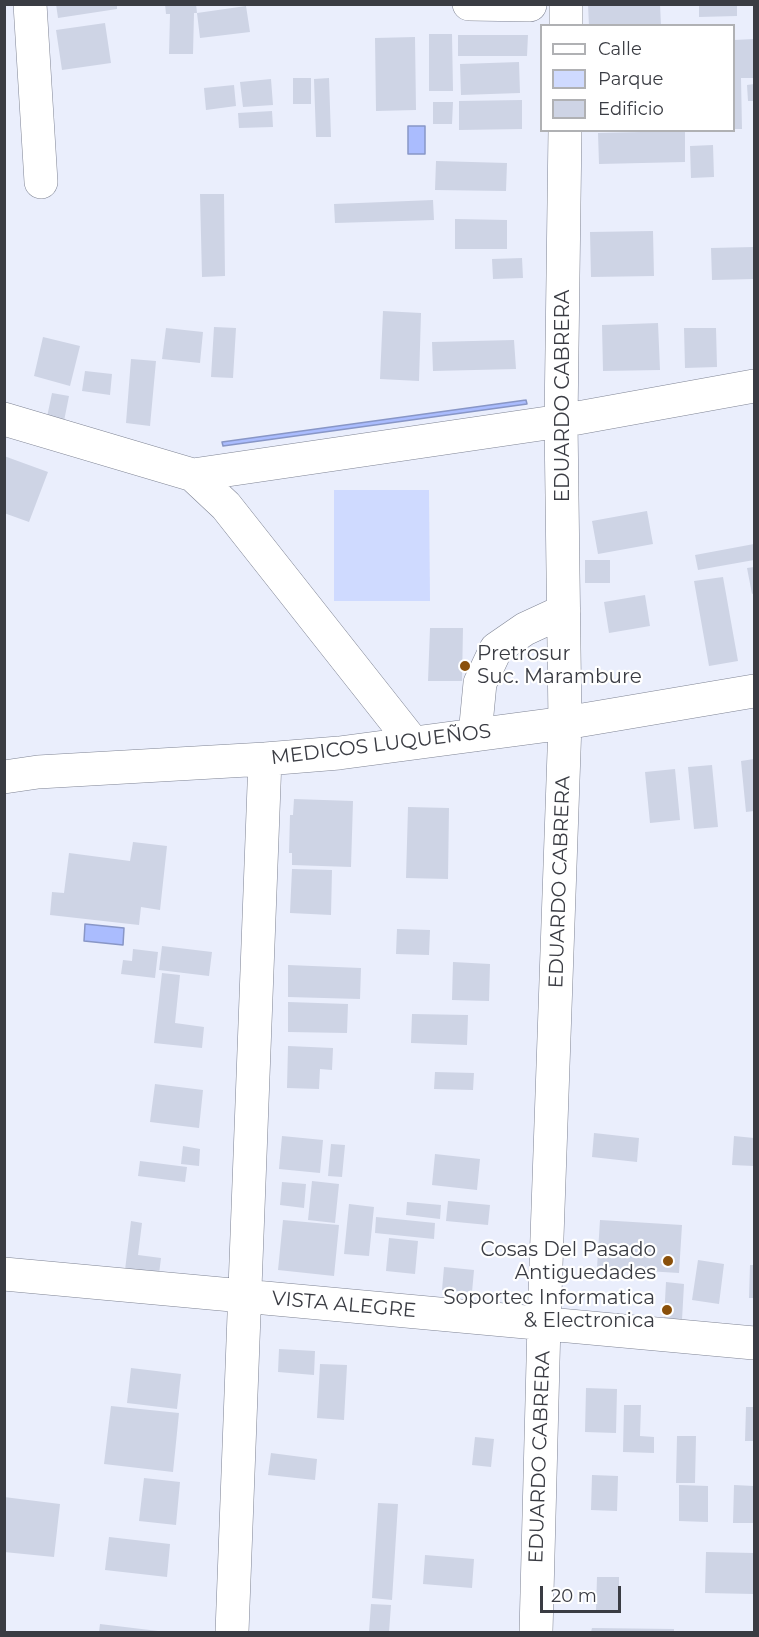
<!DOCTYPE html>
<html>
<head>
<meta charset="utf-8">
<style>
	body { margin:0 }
	#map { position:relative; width:759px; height:1637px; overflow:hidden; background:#eaeefc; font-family:Montserrat,sans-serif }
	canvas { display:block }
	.frame { position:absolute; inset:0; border:6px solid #3a3c43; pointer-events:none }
	.legend { position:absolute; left:540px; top:24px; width:195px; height:108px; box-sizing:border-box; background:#fff; border:2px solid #b0b1b4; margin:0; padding:8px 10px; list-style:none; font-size:18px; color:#3a3c43 }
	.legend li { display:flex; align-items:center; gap:12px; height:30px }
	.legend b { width:30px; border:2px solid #b0b1b4 }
	.scale { position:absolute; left:540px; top:1586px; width:81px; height:27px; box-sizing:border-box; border:3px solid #3a3c43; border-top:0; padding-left:8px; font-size:18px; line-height:21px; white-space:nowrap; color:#3a3c43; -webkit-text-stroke:4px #fff; paint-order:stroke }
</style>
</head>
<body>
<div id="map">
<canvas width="759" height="1637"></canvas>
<div class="frame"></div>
<ul class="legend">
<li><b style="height:8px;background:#fff"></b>Calle</li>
<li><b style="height:16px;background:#cfdaff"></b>Parque</li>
<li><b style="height:16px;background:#ced4e5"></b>Edificio</li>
</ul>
<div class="scale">20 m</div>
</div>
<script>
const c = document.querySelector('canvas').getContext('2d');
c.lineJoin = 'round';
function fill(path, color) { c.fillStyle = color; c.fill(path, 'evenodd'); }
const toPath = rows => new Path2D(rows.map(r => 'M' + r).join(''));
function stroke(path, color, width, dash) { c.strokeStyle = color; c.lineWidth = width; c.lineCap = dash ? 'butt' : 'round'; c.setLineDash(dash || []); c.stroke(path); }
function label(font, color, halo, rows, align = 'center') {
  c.font = font + ' Montserrat,sans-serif'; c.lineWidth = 4.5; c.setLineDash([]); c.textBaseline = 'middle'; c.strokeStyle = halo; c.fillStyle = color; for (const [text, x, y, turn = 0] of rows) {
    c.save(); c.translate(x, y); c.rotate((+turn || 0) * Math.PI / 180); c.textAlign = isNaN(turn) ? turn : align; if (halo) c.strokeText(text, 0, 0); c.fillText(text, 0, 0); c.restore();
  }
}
const green = toPath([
	[334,490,429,490,430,601,334,601]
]);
const water = toPath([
	[408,126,425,126,425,154,408,154,408,126],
	[526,400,527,404,223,446,222,442,526,400],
	[85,924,124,928,123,945,84,941,85,924]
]);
const building = toPath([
	[56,4,117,4,117,9,58,18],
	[165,4,196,4,197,13,194,13,193,54,169,54,170,14,166,14],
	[588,4,660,4,661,26,589,26],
	[699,4,737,4,737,16,699,17],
	[246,6,250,32,200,38,197,13],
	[105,23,111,63,62,70,56,30],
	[429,34,452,34,453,91,429,91],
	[458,35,528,35,527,56,458,56],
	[415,37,416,110,376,111,375,38],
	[754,39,754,78,741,78,742,129,734,129,734,40],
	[519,62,520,93,461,95,460,64],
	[293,78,311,78,311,104,293,104],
	[329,78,331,137,316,137,314,79],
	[271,79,273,105,243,107,240,82],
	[754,84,754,101,748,101,747,85],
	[234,85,236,106,206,110,204,88],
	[522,100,522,129,459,130,459,101],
	[433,102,453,102,452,124,433,124],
	[272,111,273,127,239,128,238,113],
	[685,131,685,162,599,164,598,133],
	[713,145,714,177,691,178,690,146],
	[436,161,507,163,506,191,435,190],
	[200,194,224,194,225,276,202,277],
	[433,200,434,220,335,223,334,204],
	[455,219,507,220,507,249,455,249],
	[653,231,654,276,591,277,590,232],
	[754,247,754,279,712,280,711,248],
	[522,258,523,278,493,279,492,259],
	[383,311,421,313,419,381,380,379],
	[658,323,660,370,603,371,602,325],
	[214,327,236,328,233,378,211,377],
	[166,328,203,332,200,363,162,359],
	[684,328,716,328,717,367,685,368],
	[43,337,80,346,70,386,34,376],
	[514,340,516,369,433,371,432,342],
	[131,359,156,361,150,426,126,423],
	[85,371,112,374,110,395,82,391],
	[52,393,69,396,64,421,47,417],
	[4,456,48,472,29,522,4,513],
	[647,511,653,544,598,554,592,521],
	[754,544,754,560,698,570,695,555],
	[585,560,610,560,610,583,585,583],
	[754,567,754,593,752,594,747,568],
	[723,577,738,661,709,666,694,581],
	[645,595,650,626,609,633,604,602],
	[430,628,463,628,462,681,428,681],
	[754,759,754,811,746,812,741,761],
	[712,765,718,827,694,829,688,767],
	[675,769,680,820,650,823,645,772],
	[294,799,353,801,351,867,292,865,292,853,289,853,290,815,293,815],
	[408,807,449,808,448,879,406,878],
	[133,842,167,846,160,910,141,907,139,925,50,915,52,892,64,893,69,853,130,861],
	[292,869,332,870,331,915,290,913],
	[397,929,430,930,429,955,396,954],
	[162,946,212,952,209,976,159,970],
	[133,949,158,952,155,978,121,974,123,960,132,961],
	[453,962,490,964,489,1001,452,1000],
	[288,965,361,968,360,999,288,997],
	[162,973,180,975,175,1023,204,1027,202,1048,154,1043],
	[288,1002,348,1004,347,1033,288,1032],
	[412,1014,468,1015,467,1045,411,1043],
	[288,1046,333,1048,332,1070,320,1069,319,1089,287,1088],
	[435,1072,474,1073,473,1090,434,1089],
	[155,1084,203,1090,199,1128,150,1122],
	[594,1133,639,1138,637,1162,592,1157],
	[282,1136,323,1140,320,1173,279,1169],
	[734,1136,754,1138,754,1166,732,1165],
	[331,1144,345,1145,342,1177,328,1176],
	[183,1146,200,1149,199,1166,181,1164],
	[435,1154,480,1159,477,1190,432,1185],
	[140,1161,187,1167,185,1182,138,1176],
	[312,1181,339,1184,335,1223,308,1220],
	[282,1182,306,1184,304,1208,280,1205],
	[448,1201,490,1205,488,1225,446,1221],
	[407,1202,441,1205,440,1219,406,1215],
	[349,1204,374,1207,369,1256,344,1254],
	[376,1217,435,1223,434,1239,375,1233],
	[283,1220,339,1225,334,1276,278,1270],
	[600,1220,682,1225,679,1273,597,1268],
	[131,1221,142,1223,138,1255,161,1258,159,1274,125,1270],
	[389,1238,418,1241,415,1274,386,1271],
	[698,1260,724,1264,719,1304,692,1300],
	[750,1265,754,1265,754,1298,749,1298],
	[444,1267,474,1270,472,1292,442,1290],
	[666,1282,684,1284,682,1320,664,1319],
	[279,1349,315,1351,314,1375,278,1372],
	[320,1364,347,1365,344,1420,317,1418],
	[131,1368,181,1374,177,1409,127,1403],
	[586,1388,617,1389,616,1433,585,1432],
	[624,1405,641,1405,640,1436,654,1437,654,1453,623,1452],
	[111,1406,179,1413,173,1472,104,1464],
	[746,1407,754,1407,754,1441,745,1441],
	[677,1436,696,1436,695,1483,676,1483],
	[475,1437,494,1439,491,1467,472,1465],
	[271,1453,317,1459,315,1480,268,1475],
	[592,1475,618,1476,617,1511,591,1510],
	[144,1478,180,1482,176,1525,139,1521],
	[679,1485,708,1486,708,1522,679,1521],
	[734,1485,754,1486,754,1523,733,1523],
	[4,1497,60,1504,54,1557,4,1552],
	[378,1503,398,1504,392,1600,372,1598],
	[109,1537,170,1544,167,1577,105,1570],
	[706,1552,754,1553,754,1594,705,1593],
	[425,1555,474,1559,472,1588,423,1584],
	[597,1577,619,1577,619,1612,596,1611],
	[371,1604,391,1605,389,1632,369,1632],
	[100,1624,158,1631,158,1632,99,1632],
	[592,1628,674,1629,674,1632,591,1632]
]);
const minor = toPath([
	[30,4,41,182],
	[469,4,530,5],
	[566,26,566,4],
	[4,419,193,475,226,506,413,743],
	[193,475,561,421,754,386],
	[475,735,480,683,496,649,525,629,564,611],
	[4,777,38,772,265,759,339,753,565,723,754,691],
	[4,1274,754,1343],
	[232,1632,265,759],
	[536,1632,544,1323,565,723,561,421,565,130]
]);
const markers = [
	[465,666,6,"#8a500a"],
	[668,1261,6,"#8a500a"],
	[667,1310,6,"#8a500a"]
];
const streetNames = [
	["EDUARDO CABRERA",563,396,-90],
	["MEDICOS LUQUEÑOS",381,745,-7],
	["EDUARDO CABRERA",560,882,-88],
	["VISTA ALEGRE",344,1305,5],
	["EDUARDO CABRERA",540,1457,-88]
];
const poiNames = [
	["Pretrosur",477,654,"left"],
	["Suc. Marambure",477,677,"left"],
	["Cosas Del Pasado",656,1250],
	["Antiguedades",656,1273],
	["Soportec Informatica",655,1298],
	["& Electronica",655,1321]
];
fill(green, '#cfdaff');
fill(water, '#aabcfe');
stroke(water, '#8896c6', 1.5);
fill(building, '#ced4e5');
stroke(minor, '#7f8494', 34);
stroke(minor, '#fff', 33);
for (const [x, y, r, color] of markers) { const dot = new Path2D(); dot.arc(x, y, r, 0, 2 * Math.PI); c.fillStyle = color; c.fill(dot); stroke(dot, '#fff', 2); }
label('20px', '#3a3c43', '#fff', streetNames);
label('20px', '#3a3c43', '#fff', poiNames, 'right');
</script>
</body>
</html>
